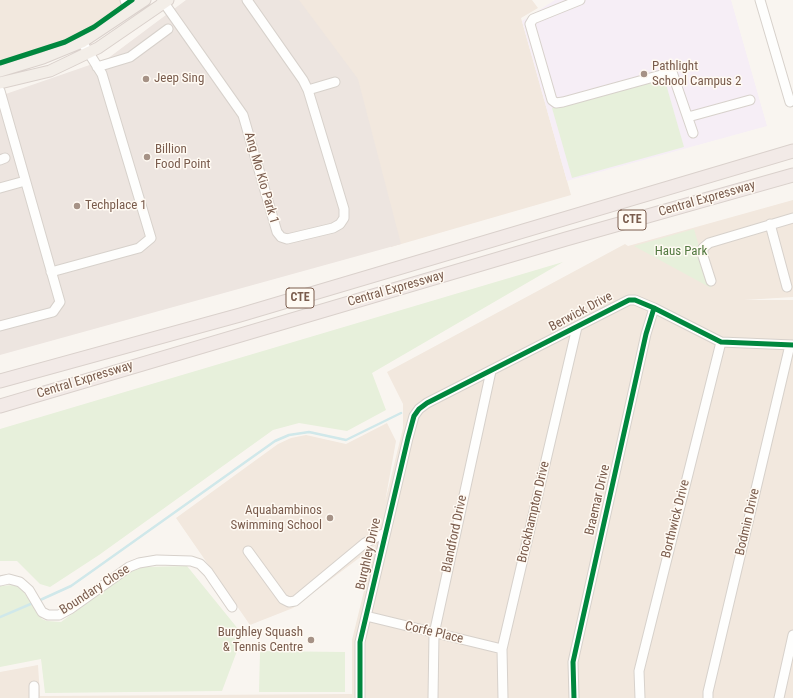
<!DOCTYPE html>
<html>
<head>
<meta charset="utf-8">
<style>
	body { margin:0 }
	canvas { display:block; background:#f9f5f0 }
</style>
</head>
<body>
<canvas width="793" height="698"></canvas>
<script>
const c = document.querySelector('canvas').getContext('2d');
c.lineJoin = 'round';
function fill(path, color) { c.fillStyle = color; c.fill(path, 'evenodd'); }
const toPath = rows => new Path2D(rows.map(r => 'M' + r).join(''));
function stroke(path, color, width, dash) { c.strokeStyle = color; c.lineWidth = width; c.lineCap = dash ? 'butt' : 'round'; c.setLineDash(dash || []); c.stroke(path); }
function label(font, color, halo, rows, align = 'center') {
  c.font = font + ' "Roboto Condensed",sans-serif'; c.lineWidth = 3; c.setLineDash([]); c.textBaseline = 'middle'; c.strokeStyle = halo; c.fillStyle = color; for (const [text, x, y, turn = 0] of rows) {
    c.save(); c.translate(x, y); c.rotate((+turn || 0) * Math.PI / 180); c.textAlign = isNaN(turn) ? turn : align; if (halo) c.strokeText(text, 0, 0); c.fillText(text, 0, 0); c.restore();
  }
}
const residential = toPath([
	[0,0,133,0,103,22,58,44,0,61],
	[294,0,532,0,538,8,521,18,571,195,391,247,340,64],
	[793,200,793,297,744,300,793,300,793,698,0,698,0,672,38,665,40,696,352,694,352,640,375,546,293,608,250,625,176,518,278,444,291,438,306,435,346,444,387,423,396,441,385,502,403,428,403,404,387,372,625,244,628,246]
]);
const industrial = toPath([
	[186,0,299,0,358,79,401,244,0,355,0,96,107,59]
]);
const education = toPath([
	[555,0,731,0,767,126,567,181,522,21]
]);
const green = toPath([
	[664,77,684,147,572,178,552,108],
	[694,229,711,288,634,246],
	[563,262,372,373,386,410,347,431,299,423,273,430,99,555,50,587,40,584,17,561,0,561,0,429],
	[187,566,243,635,222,691,45,693,41,659,0,667,0,586,13,585,21,588,42,619,47,621,61,622,133,569,143,567],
	[260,651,345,652,345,692,259,692]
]);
const stream = toPath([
	[38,601,71,586,95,569,275,441,289,435,309,432,346,440,401,413],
	[0,617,33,603]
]);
const minor = toPath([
	[125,0,129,11],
	[162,0,243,115,277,232,281,237,287,239,333,228,340,224,344,218,344,209,308,90,303,80,247,0],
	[580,0,533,19,530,24,552,100,556,103,563,102,672,72,693,133],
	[760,0,790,102],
	[97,67,130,57,168,29],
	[308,90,335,82],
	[0,91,60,302,53,312,0,326],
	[688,117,750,100],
	[0,160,5,158],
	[0,188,25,181],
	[770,224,787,287],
	[51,272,139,248,151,238,102,74,82,42],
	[711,281,703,256,703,248,709,243,793,218],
	[248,551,283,599,289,602,295,601,365,543,385,533],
	[0,581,9,579,20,582,29,590,42,612,48,615,59,615,70,609,129,567,139,563,157,560,191,561,200,564,208,572,232,607],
	[366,616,502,649],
	[34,686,34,698],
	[360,698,360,642,408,438,414,416,419,409,427,403,629,300,635,300,654,308,721,342,793,345],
	[433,698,434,634,491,371],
	[503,698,502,649,577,327],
	[574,698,573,662,646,334,654,308],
	[640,698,639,671,721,342],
	[708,698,708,692,790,345],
	[779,698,793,635]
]);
const major = toPath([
	[0,71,43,58,82,42,145,0],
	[0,83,50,71,98,48,168,0]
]);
const highway = toPath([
	[0,381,240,315,793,151],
	[0,406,566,239,793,175]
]);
const cycleway = toPath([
	[0,63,65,42,94,27,132,0],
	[360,698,360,642,408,438,414,416,419,409,427,403,629,300,635,300,654,308,721,342,793,345],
	[574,698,573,662,646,334,654,308]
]);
const markers = [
	[644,74,4,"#a69286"],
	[146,79,4,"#a69286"],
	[147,157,4,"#a69286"],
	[77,206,4,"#a69286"],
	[330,518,4,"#a69286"],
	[311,640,4,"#a69286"]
];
const shields = [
	[632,220,28],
	[300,298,28]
];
const shieldNames = [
	["CTE",632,220],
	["CTE",300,298]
];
const poiNames = [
	["Pathlight",652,67],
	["School Campus 2",652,82],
	["Jeep Sing",154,79],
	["Billion",155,150],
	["Food Point",155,165],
	["Techplace 1",85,206],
	["Aquabambinos",322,511,"right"],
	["Swimming School",322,526,"right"],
	["Burghley Squash",303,633,"right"],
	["& Tennis Centre",303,648,"right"]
];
const streetNames = [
	["Ang Mo Kio Park 1",261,178,74],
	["Central Expressway",707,199,-16],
	["Central Expressway",396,289,-16],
	["Berwick Drive",581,312,-28],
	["Central Expressway",85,380,-17],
	["Braemar Drive",598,500,-77],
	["Brockhampton Drive",534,512,-77],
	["Borthwick Drive",676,519,-76],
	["Bodmin Drive",748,522,-77],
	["Blandford Drive",455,534,-78],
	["Burghley Drive",369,554,-77],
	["Boundary Close",95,590,-33],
	["Corfe Place",434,633,13]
];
const parkNames = [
	["Haus Park",681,252]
];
fill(residential, '#f2e8de');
fill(industrial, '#ede5e0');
fill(education, '#f6eef6');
fill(green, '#e7f0db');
stroke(stream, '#d0e8ea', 2.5);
stroke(minor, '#d7d1cb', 11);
stroke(major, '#dad1cc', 13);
stroke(highway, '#dad1cc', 15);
stroke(minor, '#fefefd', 9);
stroke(major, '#f3eee8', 11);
stroke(highway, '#f2eae7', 13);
stroke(cycleway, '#00873e', 5);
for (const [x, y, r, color] of markers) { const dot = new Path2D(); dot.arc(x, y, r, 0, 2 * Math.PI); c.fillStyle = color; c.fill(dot); stroke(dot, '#fffaf3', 1.5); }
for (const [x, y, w] of shields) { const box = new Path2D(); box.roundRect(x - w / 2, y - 10, w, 20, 3); c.fillStyle = '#fffaf3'; c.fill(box); stroke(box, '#7a5c4d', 1); }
label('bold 12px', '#7a5c4d', null, shieldNames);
label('13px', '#7a5c4d', '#fffaf3', poiNames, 'left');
label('13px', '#7a5c4d', '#fffaf3', streetNames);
label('13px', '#537a41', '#fffaf3', parkNames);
</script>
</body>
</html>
